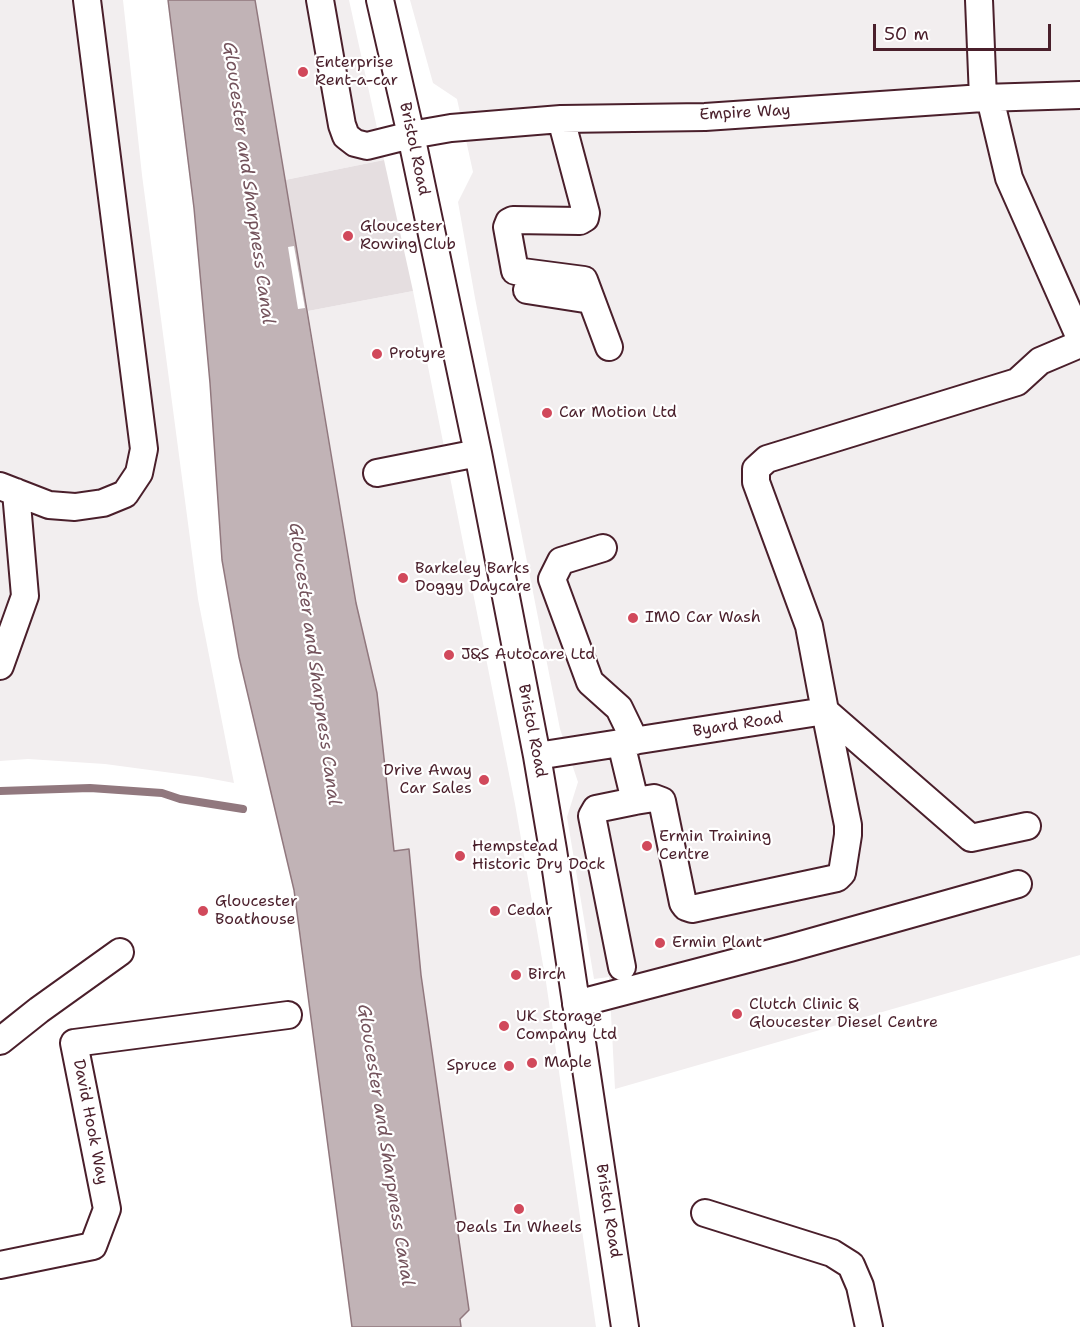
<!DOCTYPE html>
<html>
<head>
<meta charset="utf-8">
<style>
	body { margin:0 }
	#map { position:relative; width:1080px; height:1327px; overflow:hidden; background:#fff; font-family:"Shantell Sans",sans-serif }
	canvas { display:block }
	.scale { position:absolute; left:873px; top:24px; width:178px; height:27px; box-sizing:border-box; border:3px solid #4a1f2b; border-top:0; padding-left:8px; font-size:18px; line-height:21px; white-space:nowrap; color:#4a1f2b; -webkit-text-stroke:4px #fff; paint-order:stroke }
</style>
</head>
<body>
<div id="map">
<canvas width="1080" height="1327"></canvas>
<div class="scale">50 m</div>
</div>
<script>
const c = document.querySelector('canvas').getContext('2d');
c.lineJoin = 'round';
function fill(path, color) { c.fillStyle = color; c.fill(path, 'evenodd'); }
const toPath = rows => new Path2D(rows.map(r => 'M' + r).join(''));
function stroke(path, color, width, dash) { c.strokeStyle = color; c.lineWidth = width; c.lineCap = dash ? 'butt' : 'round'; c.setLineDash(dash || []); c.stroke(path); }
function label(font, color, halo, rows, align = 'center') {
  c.font = font + ' "Shantell Sans",sans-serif'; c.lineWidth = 4.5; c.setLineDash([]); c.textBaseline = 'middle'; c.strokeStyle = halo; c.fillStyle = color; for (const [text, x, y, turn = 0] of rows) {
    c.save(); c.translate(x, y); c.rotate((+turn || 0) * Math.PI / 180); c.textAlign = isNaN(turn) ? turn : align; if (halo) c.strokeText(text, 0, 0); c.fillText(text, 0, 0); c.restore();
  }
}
const built = toPath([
	[0,0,123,0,142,175,198,599,234,783,202,777,105,764,28,759,0,761],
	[255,0,349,0,384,160,285,180],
	[410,0,1080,0,1080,955,615,1089,609,977,594,979,567,817,578,782,560,729,475,298,458,202,473,172,457,99,433,83],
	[413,291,515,804,546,982,596,1327,461,1327,460,1319,469,1310,421,975,409,849,394,851,377,693,356,603,308,311]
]);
const green = toPath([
	[384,160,413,291,308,311,285,180]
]);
const water = toPath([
	[168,0,255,0,356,603,377,693,394,851,409,849,421,975,469,1310,460,1319,461,1327,352,1327,294,890,239,657,222,560,210,383,194,208,168,0]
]);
const pier = toPath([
	[294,246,305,308,298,309,288,247]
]);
const stream = toPath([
	[0,791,90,788,162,793,180,799,243,809]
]);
const minor = toPath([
	[320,0,342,125,346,136,355,143,367,146,411,135,451,128,561,119,705,117,983,98,1080,95],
	[380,0,411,135,478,453,537,756,553,850,625,1327],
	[979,0,983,98],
	[990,98,1009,178,1080,338],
	[561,119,586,213,585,218,580,221,513,220,509,222,507,227,515,271,584,280,609,347],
	[527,290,591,300],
	[377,473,478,453],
	[0,486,49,505,75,507,103,503,125,494,139,473,144,449,87,0],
	[603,548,561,561,552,579,590,682,619,708,635,741],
	[0,666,25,596,16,492],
	[621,743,635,801,596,809,592,816,622,967],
	[537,756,825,711,848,825,848,835,842,873,837,878,692,909,686,907,683,903,662,801,654,798,635,801],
	[1027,826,971,838,825,711,809,626,756,482,756,469,767,459,1017,382,1040,361,1080,344],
	[576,1004,790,948,1018,884],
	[0,1041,39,1010,120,952],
	[705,1213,832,1253,851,1265,860,1286,869,1327],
	[0,1265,93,1246,107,1209,74,1043,288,1015]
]);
const markers = [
	[303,72,6,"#d1495b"],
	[348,236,6,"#d1495b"],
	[377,354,6,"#d1495b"],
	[547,413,6,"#d1495b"],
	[403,578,6,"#d1495b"],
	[633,618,6,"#d1495b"],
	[449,655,6,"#d1495b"],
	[484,780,6,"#d1495b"],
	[647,846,6,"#d1495b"],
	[460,856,6,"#d1495b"],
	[203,911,6,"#d1495b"],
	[495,911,6,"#d1495b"],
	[660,943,6,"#d1495b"],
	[516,975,6,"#d1495b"],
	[737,1014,6,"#d1495b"],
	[504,1026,6,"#d1495b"],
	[532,1063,6,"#d1495b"],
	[509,1066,6,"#d1495b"],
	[519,1209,6,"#d1495b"]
];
const poiNames = [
	["Enterprise",315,63],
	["Rent-a-car",315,81],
	["Gloucester",360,227],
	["Rowing Club",360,245],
	["Protyre",389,354],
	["Car Motion Ltd",559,413],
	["Barkeley Barks",415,569],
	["Doggy Daycare",415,587],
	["IMO Car Wash",645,618],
	["J&S Autocare Ltd",461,655],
	["Drive Away",472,771,"right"],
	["Car Sales",472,789,"right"],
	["Ermin Training",659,837],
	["Centre",659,855],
	["Hempstead",472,847],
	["Historic Dry Dock",472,865],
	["Gloucester",215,902],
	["Boathouse",215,920],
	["Cedar",507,911],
	["Ermin Plant",672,943],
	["Birch",528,975],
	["Clutch Clinic &",749,1005],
	["Gloucester Diesel Centre",749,1023],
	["UK Storage",516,1017],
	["Company Ltd",516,1035],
	["Maple",544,1063],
	["Spruce",497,1066,"right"],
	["Deals In Wheels",519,1228,"center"]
];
const streetNames = [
	["Empire Way",745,113,-3],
	["Bristol Road",414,149,78],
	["Byard Road",738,725,-9],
	["Bristol Road",532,731,79],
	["David Hook Way",90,1122,79],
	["Bristol Road",608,1211,81]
];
const waterNames = [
	["Gloucester and Sharpness Canal",248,183,82],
	["Gloucester and Sharpness Canal",314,664,82],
	["Gloucester and Sharpness Canal",385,1145,81]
];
fill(built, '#f2eeef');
fill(green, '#e5dee0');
fill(water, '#c1b3b6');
stroke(water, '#91787e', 1.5);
fill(pier, '#fff');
stroke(stream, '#91787e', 8);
stroke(minor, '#4a1f2b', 30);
stroke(minor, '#fff', 26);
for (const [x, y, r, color] of markers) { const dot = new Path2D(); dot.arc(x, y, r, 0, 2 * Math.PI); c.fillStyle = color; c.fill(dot); stroke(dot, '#fff', 2); }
label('16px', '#4a1f2b', '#fff', poiNames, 'left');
label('16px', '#4a1f2b', '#fff', streetNames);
label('italic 18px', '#74535c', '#fff', waterNames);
</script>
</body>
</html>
